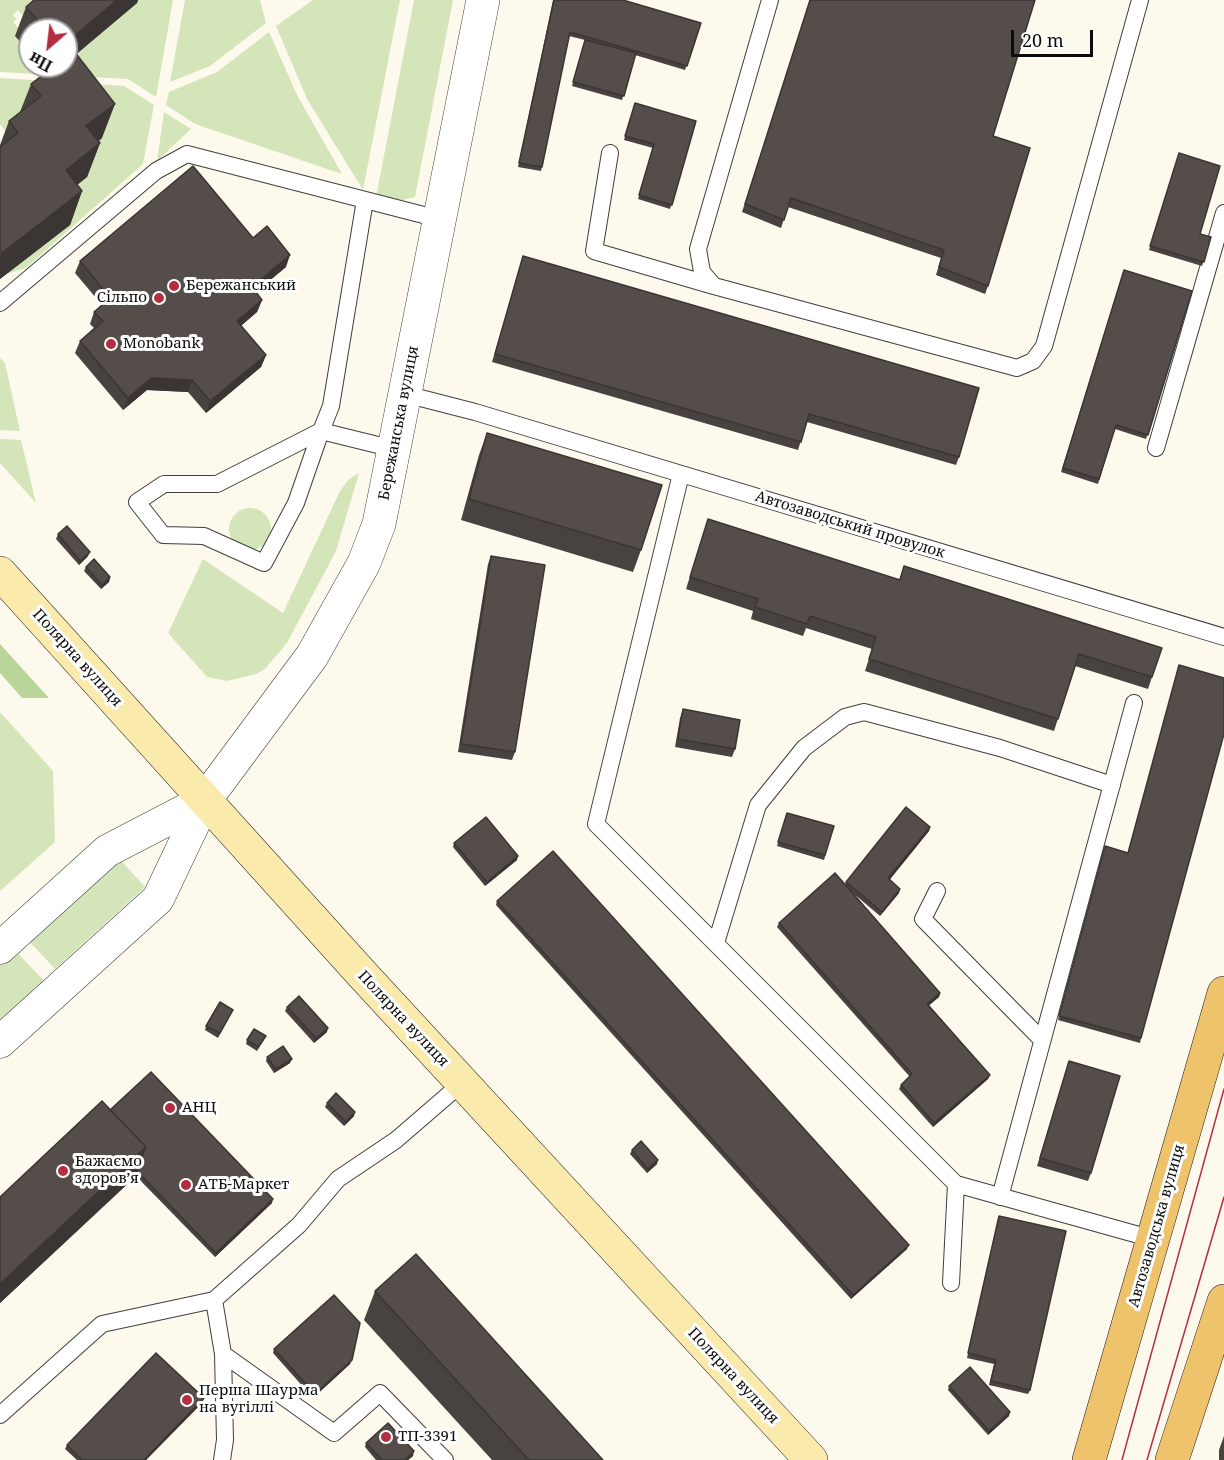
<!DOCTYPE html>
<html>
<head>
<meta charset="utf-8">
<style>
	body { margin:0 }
	#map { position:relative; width:1224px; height:1460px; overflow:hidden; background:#fef9ed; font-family:"Noto Serif",serif }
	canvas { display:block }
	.north { position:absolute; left:18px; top:18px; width:60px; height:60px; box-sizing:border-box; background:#fff; border:2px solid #9e9e9e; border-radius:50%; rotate:208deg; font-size:16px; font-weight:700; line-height:24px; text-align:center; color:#0c0c0c }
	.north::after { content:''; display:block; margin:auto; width:21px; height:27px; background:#b32e40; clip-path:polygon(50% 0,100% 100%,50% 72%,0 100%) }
	.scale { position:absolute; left:1011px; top:30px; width:82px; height:27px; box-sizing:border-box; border:3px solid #0c0c0c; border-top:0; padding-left:8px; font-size:18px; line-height:21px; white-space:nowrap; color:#0c0c0c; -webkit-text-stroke:4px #fff; paint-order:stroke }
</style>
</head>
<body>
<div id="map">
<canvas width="1224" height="1460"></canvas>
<div class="north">Пн</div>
<div class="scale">20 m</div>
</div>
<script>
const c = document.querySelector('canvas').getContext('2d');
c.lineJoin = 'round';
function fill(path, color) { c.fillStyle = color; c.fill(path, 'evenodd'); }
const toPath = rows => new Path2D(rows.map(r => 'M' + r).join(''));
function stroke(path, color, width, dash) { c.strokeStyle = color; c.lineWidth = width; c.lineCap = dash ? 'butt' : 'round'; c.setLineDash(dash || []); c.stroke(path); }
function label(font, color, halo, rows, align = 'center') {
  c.font = font + ' "Noto Serif",serif'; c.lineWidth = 6; c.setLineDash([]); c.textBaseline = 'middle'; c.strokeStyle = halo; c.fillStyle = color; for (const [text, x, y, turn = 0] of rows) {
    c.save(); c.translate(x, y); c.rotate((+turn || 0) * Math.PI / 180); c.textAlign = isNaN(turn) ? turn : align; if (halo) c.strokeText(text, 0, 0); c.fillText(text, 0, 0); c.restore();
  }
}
const green = toPath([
	[0,0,48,0,23,16,18,10,13,15,17,19,13,22,30,41,30,66,66,66,120,0,173,0,156,97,128,79,0,72],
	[185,0,260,0,266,23,210,66,170,82],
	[313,0,400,0,363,190,307,99,276,26],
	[414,0,453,0,415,197,398,201,376,197],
	[269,32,298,97,342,174,195,124,166,105,169,92,217,72],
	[0,78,124,86,154,105,143,164,26,268,0,276,11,138,0,124],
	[164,112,191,129,157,161],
	[0,358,5,363,20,431,0,430],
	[0,439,21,440,36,503,0,463],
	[359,473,336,551,287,643,265,669,256,674,227,681,207,677,168,633,203,559,283,613,340,491,349,479],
	'229 529a21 21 0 1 1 42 0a21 21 0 1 1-42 0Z',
	[0,712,53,771,55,842,0,891],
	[117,856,145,887,55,969,26,938],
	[15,950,45,982,0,1022,0,964]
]);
const forest = toPath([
	[0,644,49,698,22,698,0,673]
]);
const service = toPath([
	[770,0,698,249,702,272,714,286,1017,368,1033,361,1044,346,1140,0],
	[610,153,594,251,714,286],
	[365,200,331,406,321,431,217,484,164,484,137,502,163,535,204,536,264,563,296,503,321,431,394,449],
	[0,303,156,171,187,154,439,219],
	[405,394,475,412,1224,637],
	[1156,448,1224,213],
	[681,474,596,824,956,1184,951,1283],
	[937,891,923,919,1042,1040],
	[716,943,758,805,804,748,845,717,864,712,1000,748,1112,785],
	[956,1184,1153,1239],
	[1000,1197,1134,703],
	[214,1300,223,1354,225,1440,222,1460],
	[223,1354,334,1433,380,1393,445,1460],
	[0,1415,102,1324,214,1300,299,1225,338,1179,396,1140,462,1083]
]);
const minor = toPath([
	[0,948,107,851,205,800],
	[0,1042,158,899,205,800]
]);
const tertiary = toPath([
	[205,800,312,656,364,563,379,524,483,0]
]);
const secondary = toPath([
	[0,573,362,974,811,1460]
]);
const primary = toPath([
	[1089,1460,1224,993],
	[1172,1460,1224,1301]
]);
const tram = toPath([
	[1122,1460,1224,1089],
	[1147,1460,1224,1197]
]);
const wall = toPath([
	[34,0,138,0,137,3,76,54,102,138,98,142,100,143,87,177,77,185,82,191,70,225,0,279,0,145,9,121,20,112,31,84,46,72,41,66,66,66,66,30,30,30,30,53,15,36,26,7],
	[553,0,623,0,701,23,685,70,635,55,622,100,572,86,585,40,569,36,541,171,518,167],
	[810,0,993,136,988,286,985,294,936,275,941,258,788,207,781,228,742,212],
	[635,103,696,121,670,209,638,199,653,148,624,140],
	[1179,153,1200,234,1211,237,1202,266,1149,250],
	[253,238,286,267,256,292,262,300,257,312,241,326,266,355,261,367,206,413,188,392,147,390,123,410,75,353,80,341,94,328,90,324,94,312,102,305,75,273,80,261],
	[523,256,959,457,956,465,807,422,798,450,492,362],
	[1124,270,1192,291,1146,439,1115,429,1098,484,1061,472],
	[487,433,641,550,633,572,461,520,479,455],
	[708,519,899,580,904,566,1152,677,1148,689,1075,666,1054,731,865,671,872,649,806,628,803,636,751,619,753,611,686,589],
	[58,534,88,556,79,565,56,539],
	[491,556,515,752,512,760,458,752,488,564],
	[86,567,110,577,109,582,101,589,84,571],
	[683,709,735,749,732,757,675,747,680,718],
	[787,813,834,826,824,860,777,846],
	[930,827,929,831,890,879,899,893,880,916,854,894,940,993,939,997,929,1005,990,1075,988,1079,933,1127,899,1089,901,1085,910,1077,777,927,779,923,845,884,846,882],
	[454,843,517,860,485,886,453,847],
	[1104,851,1141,1038,1140,1043,1058,1020],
	[497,901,907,1249,851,1299,496,905],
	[287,1007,327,1032,314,1043,285,1011],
	[233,1010,218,1038,205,1030,206,1026],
	[247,1040,264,1040,257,1051,246,1044],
	[267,1057,290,1063,274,1073,266,1061],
	[1069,1061,1091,1173,1088,1181,1037,1166],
	[327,1103,354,1116,344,1126,325,1107],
	[110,1110,272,1203,215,1257,136,1176,0,1303,0,1197],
	[632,1150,657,1164,647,1173,630,1154],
	[999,1216,1030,1390,1028,1394,989,1385,994,1364,967,1358],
	[375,1291,603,1460,492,1460,364,1320],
	[274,1349,350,1364,313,1398,273,1353],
	[949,1386,1009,1416,988,1435,948,1390],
	[204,1398,202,1403,146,1460,77,1460,65,1449,67,1445],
	[1224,1436,1224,1460,1219,1460,1219,1450],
	[366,1443,413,1456,408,1460,376,1460,365,1447]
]);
const shadedWall = toPath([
	[117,0,138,0,137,3,66,63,66,43],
	[115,104,102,138,74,160,86,126],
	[100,143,87,177,53,204,66,170],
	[82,191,70,225,0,279,0,258,2,253],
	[290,255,286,267,247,299,252,287],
	[262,300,257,312,232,333,237,321],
	[266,355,261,367,206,413,210,401],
	[151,378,192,380,188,392,147,390,123,410,128,398],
	[90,552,88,556,79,565,80,561],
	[110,577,109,582,101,589,102,585],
	[930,827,929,831,887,883,888,878],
	[518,856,517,860,485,886,487,882],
	[900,889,899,893,880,916,882,912],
	[940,993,939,997,926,1008,927,1004],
	[328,1028,327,1032,314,1043,316,1038],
	[292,1059,290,1063,274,1073,276,1069],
	[990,1075,988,1079,933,1127,934,1123],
	[355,1112,354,1116,344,1126,346,1122],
	[146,1147,136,1176,0,1303,0,1284],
	[658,1160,657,1164,647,1173,648,1169],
	[273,1199,272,1203,215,1257,216,1253],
	[909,1245,907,1249,851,1299,853,1295],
	[352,1360,350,1364,313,1398,315,1394],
	[204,1398,202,1403,146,1460,144,1460],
	[1010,1412,1009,1416,988,1435,989,1431],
	[414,1451,413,1456,408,1460,405,1460]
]);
const building = toPath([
	[34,0,117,0,66,43,66,30,46,30,26,7,34,0],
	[554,0,623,0,701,23,687,66,570,32,542,167,519,163,554,0],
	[810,0,1035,0,993,136,1030,148,988,286,939,267,944,250,791,198,784,220,745,204,810,0],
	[585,40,636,53,624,96,573,82,585,40],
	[74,51,115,104,86,126,100,143,66,170,82,191,2,253,0,251,0,147,18,133,9,121,41,96,31,84,54,66,66,66,66,57,74,51],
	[635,103,696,121,672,205,639,195,654,144,625,136,635,103],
	[1179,153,1220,166,1200,234,1211,237,1204,262,1150,246,1179,153],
	[193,166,253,238,267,226,290,255,252,287,262,300,237,321,266,355,210,401,192,380,151,378,128,398,80,341,103,321,94,312,110,298,80,261,193,166],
	[523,256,979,388,959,457,809,414,801,442,495,354,523,256],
	[1124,270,1192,291,1148,435,1116,425,1099,479,1063,468,1124,270],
	[487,433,662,485,641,550,469,499,487,433],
	[708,519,900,580,904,566,1162,648,1152,677,1079,654,1058,719,869,659,876,637,810,616,807,624,755,607,758,599,690,577,708,519],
	[67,526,90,552,80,561,58,534,67,526],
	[491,556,545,565,515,752,461,744,491,556],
	[94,559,110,577,102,585,86,567,94,559],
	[1179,665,1224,678,1224,734,1141,1038,1059,1016,1105,846,1128,853,1179,665],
	[683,709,740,720,735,749,678,739,683,709],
	[906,807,930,827,888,878,900,889,882,912,846,882,906,807],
	[787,813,834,826,825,855,778,842,787,813],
	[486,817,518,856,487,882,454,843,486,817],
	[553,851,909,1245,853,1295,497,901,553,851],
	[835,873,940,993,927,1004,990,1075,934,1123,901,1085,912,1074,779,923,835,873],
	[299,996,328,1028,316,1038,287,1007,299,996],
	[220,1002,233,1010,220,1033,206,1026,220,1002],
	[254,1029,266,1036,258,1047,247,1040,254,1029],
	[283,1046,292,1059,276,1069,267,1057,283,1046],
	[1069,1061,1120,1076,1091,1173,1040,1158,1069,1061],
	[151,1072,273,1199,216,1253,137,1171,146,1147,110,1110,151,1072],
	[336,1093,355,1112,346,1122,327,1103,336,1093],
	[102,1101,146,1147,0,1284,0,1197,102,1101],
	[641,1141,658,1160,648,1169,632,1150,641,1141],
	[999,1216,1066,1231,1030,1390,991,1381,996,1360,968,1353,999,1216],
	[416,1254,603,1460,529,1460,375,1291,416,1254],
	[334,1295,360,1323,352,1360,315,1394,274,1349,334,1295],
	[156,1353,204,1398,144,1460,82,1460,67,1445,156,1353],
	[970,1367,1010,1412,989,1431,949,1386,970,1367],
	[388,1423,414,1451,405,1460,382,1460,366,1443,388,1423]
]);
const markers = [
	[174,286,6,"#b32e40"],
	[159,298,6,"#b32e40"],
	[111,344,6,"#b32e40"],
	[170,1108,6,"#b32e40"],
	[63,1171,6,"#b32e40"],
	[186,1185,6,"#b32e40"],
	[187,1400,6,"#b32e40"],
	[386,1437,6,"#b32e40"]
];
const poiNames = [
	["Бережанський",186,286],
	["Сільпо",147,298,"right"],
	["Monobank",123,344],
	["АНЦ",182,1108],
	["Бажаємо",75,1162],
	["здоровʼя",75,1179],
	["АТБ-Маркет",198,1185],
	["Перша Шаурма",199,1391],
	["на вугіллі",199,1408],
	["ТП-3391",398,1437]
];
const streetNames = [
	["Бережанська вулиця",399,423,-79],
	["Автозаводський провулок",850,525,17],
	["Полярна вулиця",77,658,48],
	["Полярна вулиця",403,1019,47],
	["Автозаводська вулиця",1157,1226,-74],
	["Полярна вулиця",733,1376,47]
];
fill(green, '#d4e6b9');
fill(forest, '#bad59a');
stroke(service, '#3f3f3f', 18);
stroke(minor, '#3f3f3f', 33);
stroke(tertiary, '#3f3f3f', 34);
stroke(secondary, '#2e2e2e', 34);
stroke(primary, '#1d1d1d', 34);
stroke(service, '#fff', 16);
stroke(minor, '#fff', 32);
stroke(tertiary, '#fff', 33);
stroke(secondary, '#faeaac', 33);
stroke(primary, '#efc36c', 33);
stroke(tram, '#b32e40', 1.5);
fill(wall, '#484240');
fill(shadedWall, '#3b3634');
fill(building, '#544d4a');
stroke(building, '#3b3634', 1.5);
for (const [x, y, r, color] of markers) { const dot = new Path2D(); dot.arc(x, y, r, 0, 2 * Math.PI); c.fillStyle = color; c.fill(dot); stroke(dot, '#fff', 2); }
label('15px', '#0c0c0c', '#fff', poiNames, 'left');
label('15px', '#0c0c0c', '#fff', streetNames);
</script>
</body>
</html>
